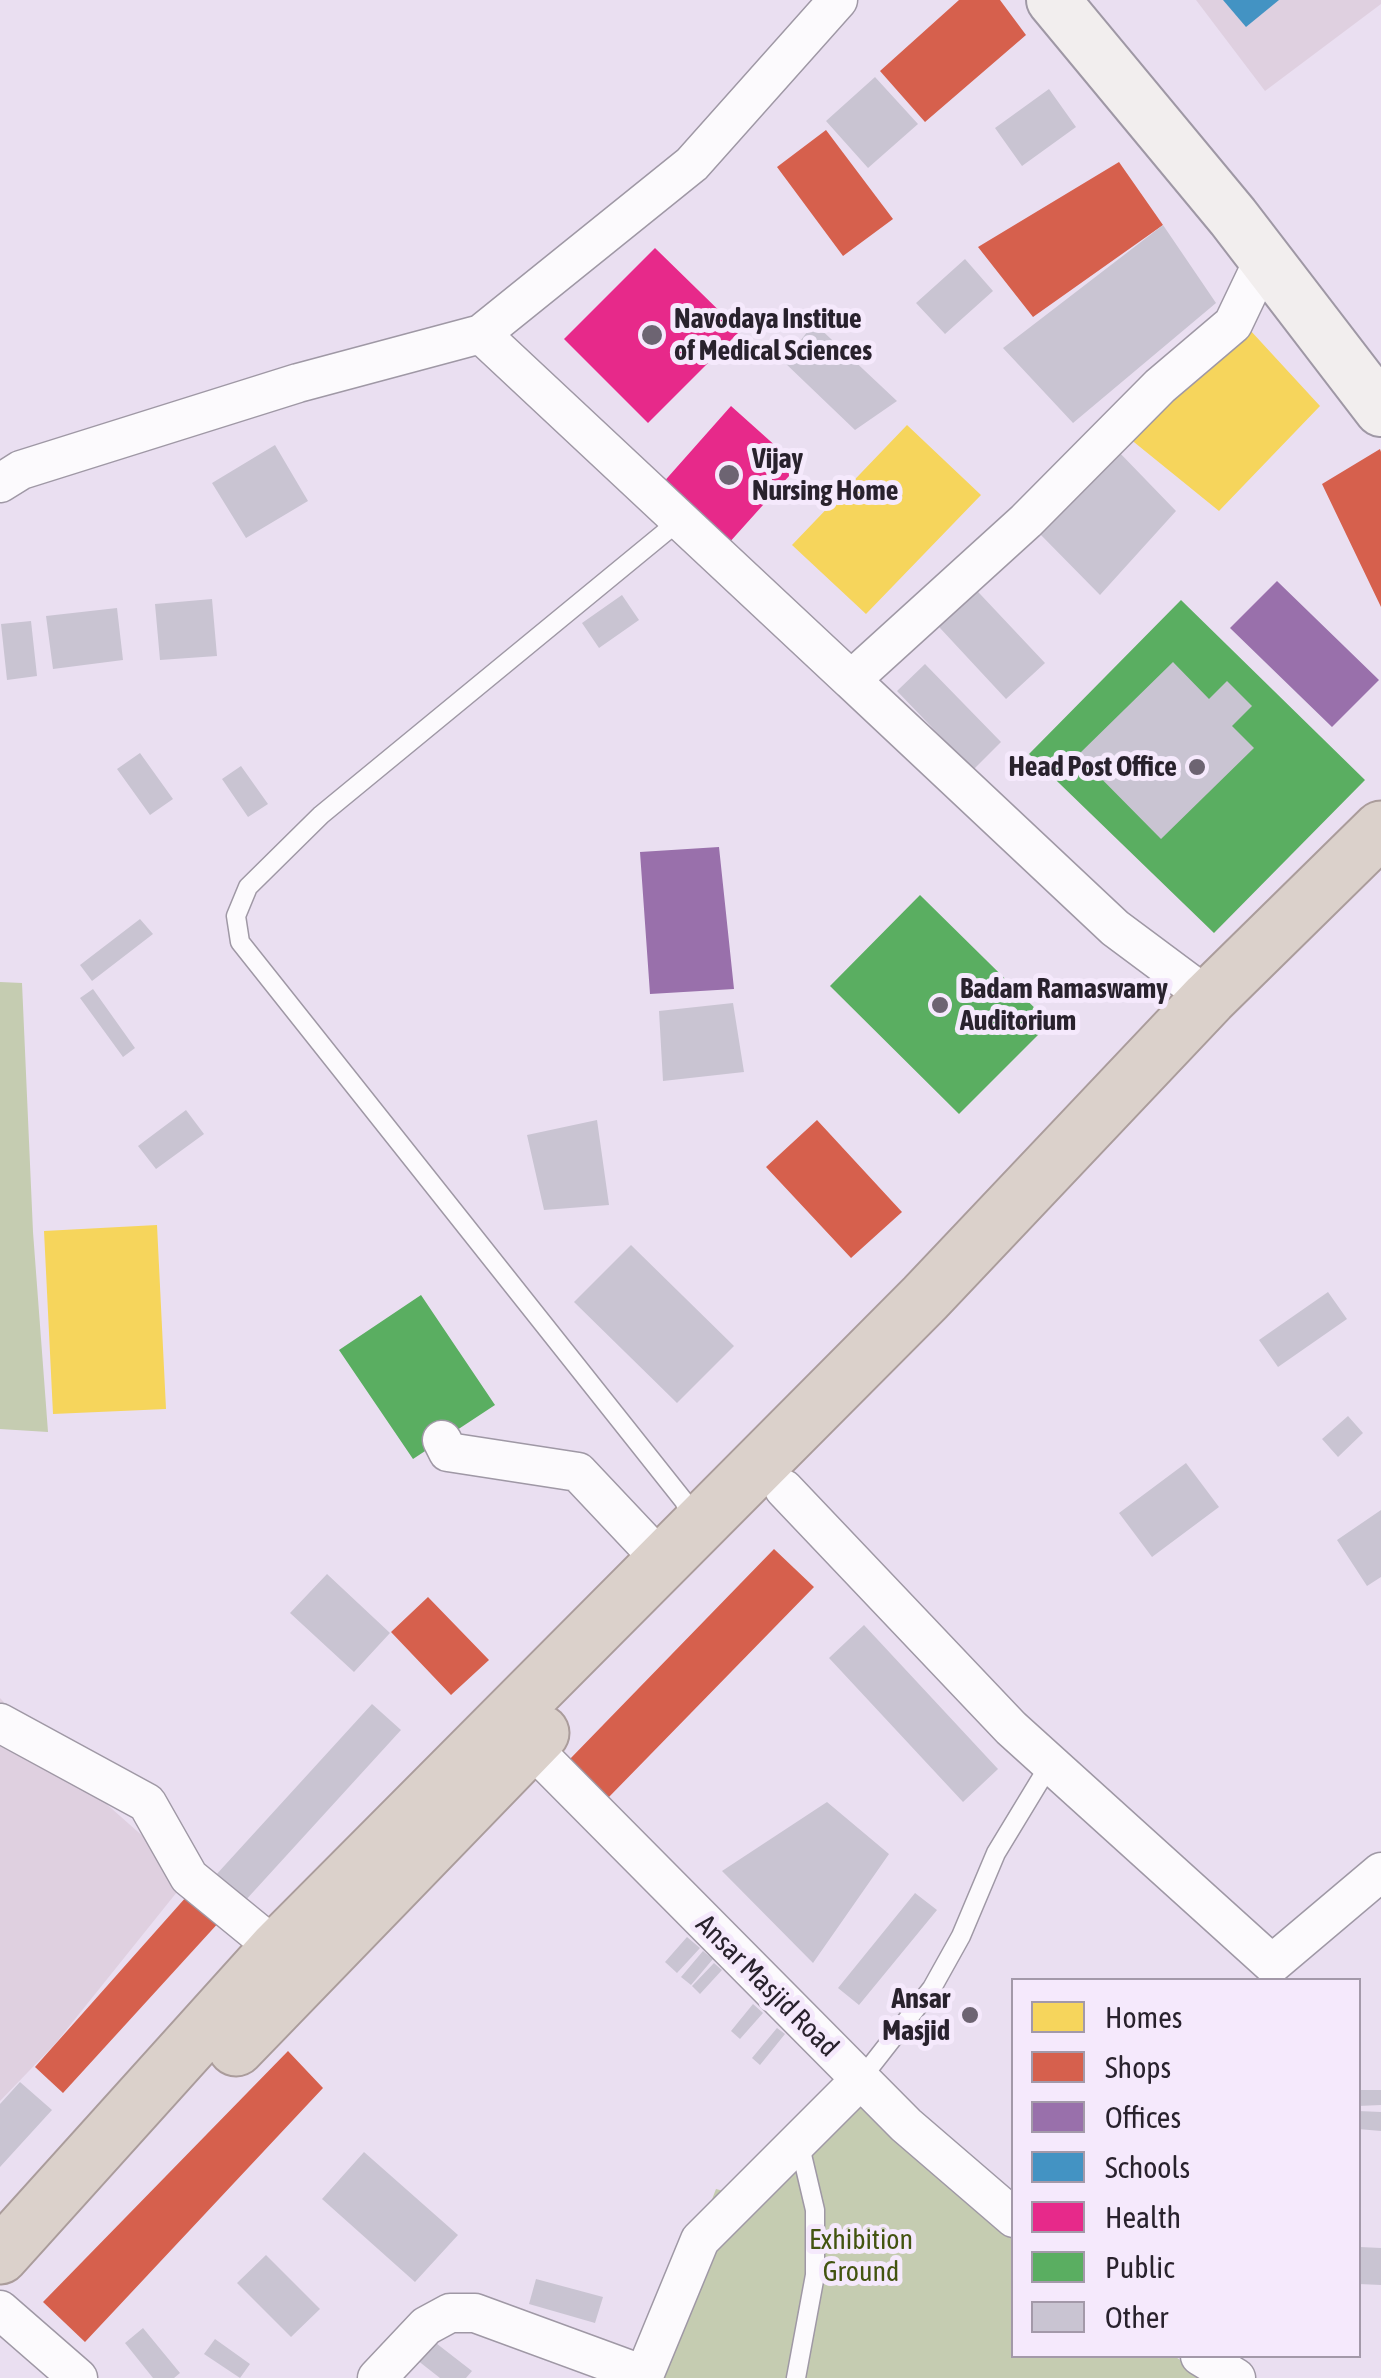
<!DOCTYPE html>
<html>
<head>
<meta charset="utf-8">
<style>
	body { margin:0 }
	#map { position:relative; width:1381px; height:2378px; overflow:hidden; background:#eadff1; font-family:"Asap Condensed",sans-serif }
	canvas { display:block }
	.legend { position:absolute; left:1011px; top:1978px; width:350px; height:380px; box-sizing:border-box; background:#f5e9fc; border:2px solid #a399a9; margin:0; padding:12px 18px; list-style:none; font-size:30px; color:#29222d }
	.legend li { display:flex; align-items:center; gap:20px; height:50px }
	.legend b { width:50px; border:2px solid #a399a9 }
</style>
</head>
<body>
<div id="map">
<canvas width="1381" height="2378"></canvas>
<ul class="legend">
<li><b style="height:28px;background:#f6d55c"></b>Homes</li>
<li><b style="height:28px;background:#d6604d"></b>Shops</li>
<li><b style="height:28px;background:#9970ab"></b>Offices</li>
<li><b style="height:28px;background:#4393c3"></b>Schools</li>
<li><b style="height:28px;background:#e7298a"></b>Health</li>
<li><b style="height:28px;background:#5aae61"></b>Public</li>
<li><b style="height:28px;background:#c9c4d2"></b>Other</li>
</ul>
</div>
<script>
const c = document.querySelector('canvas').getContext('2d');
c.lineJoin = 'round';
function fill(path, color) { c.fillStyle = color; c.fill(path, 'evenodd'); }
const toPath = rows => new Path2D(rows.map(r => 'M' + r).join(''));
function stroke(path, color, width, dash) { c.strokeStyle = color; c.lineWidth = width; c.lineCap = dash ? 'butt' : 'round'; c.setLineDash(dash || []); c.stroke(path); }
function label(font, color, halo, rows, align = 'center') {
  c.font = font + ' "Asap Condensed",sans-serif'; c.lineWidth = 10; c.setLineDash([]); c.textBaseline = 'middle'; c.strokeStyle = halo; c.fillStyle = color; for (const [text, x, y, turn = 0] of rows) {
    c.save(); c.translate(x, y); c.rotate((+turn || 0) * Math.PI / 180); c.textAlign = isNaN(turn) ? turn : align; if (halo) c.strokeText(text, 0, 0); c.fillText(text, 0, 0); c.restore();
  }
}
const education = toPath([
	[1196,0,1381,0,1381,4,1265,91],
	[0,1698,68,1770,189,1877,55,2044,0,2101]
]);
const green = toPath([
	[0,982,22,983,33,1232,48,1432,0,1429],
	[860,2093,1013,2227,1014,2356,1174,2356,1209,2378,643,2378,716,2189,742,2196]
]);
const homes = toPath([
	[1238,317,1320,406,1219,511,1124,434],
	[907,425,981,495,866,614,792,545],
	[157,1225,166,1409,53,1414,44,1231]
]);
const shops = toPath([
	[959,0,1000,0,1026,35,925,122,880,71],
	[826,130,893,219,843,256,777,167],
	[1119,162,1163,225,1033,317,978,247],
	[1380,449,1381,452,1381,607,1322,484],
	[817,1120,902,1212,851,1258,766,1167],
	[774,1549,814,1587,608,1798,569,1760],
	[428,1597,489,1660,451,1695,391,1632],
	[187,1896,221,1920,63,2093,35,2067],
	[288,2051,323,2088,85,2342,43,2302]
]);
const offices = toPath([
	[1277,581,1379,680,1332,727,1230,628],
	[719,847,734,989,650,994,640,852]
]);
const schools = toPath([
	[1223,0,1279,0,1246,27]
]);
const health = toPath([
	[655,248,740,331,648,423,564,339],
	[731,406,798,466,728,544,661,485]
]);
const public = toPath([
	[1181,600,1365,780,1214,933,1029,754],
	[920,895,1050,1023,959,1114,830,986],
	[421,1295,495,1405,413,1459,339,1350]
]);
const building = toPath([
	[875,77,918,124,868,168,826,121],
	[1049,89,1076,127,1022,166,995,128],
	[1163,225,1216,303,1073,423,1003,348],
	[965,259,993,291,945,334,916,303],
	[814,323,897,401,855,430,784,362],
	[275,445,308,501,246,538,212,483],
	[1116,449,1176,511,1100,595,1037,531],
	[965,578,1045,663,1006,699,927,614],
	[622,595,639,620,599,648,582,623],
	[212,599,217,656,160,660,155,604],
	[117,608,123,660,53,669,46,616],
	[31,621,37,676,7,680,1,624],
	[1173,662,1209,699,1227,681,1252,706,1232,726,1254,748,1161,839,1078,755],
	[925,664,1001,742,973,770,897,691],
	[140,753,173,799,150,815,117,769],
	[241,766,268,804,248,817,222,779],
	[140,919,153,934,92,981,80,965],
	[93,989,135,1048,123,1057,80,998],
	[733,1003,744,1072,663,1081,659,1011],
	[186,1110,204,1134,156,1169,138,1146],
	[597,1120,609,1205,544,1210,527,1135],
	[631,1245,734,1346,677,1403,574,1302],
	[1328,1292,1347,1319,1278,1367,1259,1340],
	[1348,1416,1363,1433,1338,1457,1322,1439],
	[1186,1463,1219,1507,1152,1557,1119,1513],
	[1381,1510,1381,1577,1367,1586,1337,1540],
	[327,1574,390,1633,354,1672,290,1613],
	[864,1625,998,1769,963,1802,829,1658],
	[372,1704,401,1730,244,1902,215,1876],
	[827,1802,889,1854,813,1963,722,1871],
	[915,1893,937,1910,859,2005,838,1988],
	[687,1937,700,1948,677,1973,665,1962],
	[703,1951,713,1959,691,1985,681,1977],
	[714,1963,722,1970,700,1994,692,1986],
	[753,2004,763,2013,740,2039,731,2031],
	[777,2028,785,2034,760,2065,752,2058],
	[20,2082,52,2110,0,2167,0,2104],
	[1358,2090,1381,2090,1381,2105,1358,2106],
	[1358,2111,1381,2112,1381,2131,1358,2129],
	[364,2152,458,2235,415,2282,322,2199],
	[1360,2247,1381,2248,1381,2285,1359,2284],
	[266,2255,320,2309,291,2337,237,2283],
	[536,2279,603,2297,595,2323,529,2304],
	[143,2328,180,2373,174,2378,153,2378,125,2343],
	[215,2339,250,2364,240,2378,204,2354],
	[432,2340,472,2371,466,2378,440,2378,417,2360]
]);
const lane = toPath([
	[680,520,321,815,248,887,236,916,240,942,684,1501,693,1519],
	[860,2080,932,1988,961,1936,996,1853,1050,1764],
	[796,2378,815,2275,815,2210,799,2142]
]);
const street = toPath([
	[481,334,851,680],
	[0,483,21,470,298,383,481,334,692,164,838,0],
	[1209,998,1115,928,851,680,1026,521,1160,386,1233,324,1264,259],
	[442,1440,448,1452,578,1472,661,1560],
	[784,1489,1011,1728,1272,1964,1381,1872],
	[0,1723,147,1803,189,1877,277,1949],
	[529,1745,906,2125,1014,2218],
	[0,2310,78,2378],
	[1200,2356,1236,2378],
	[377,2378,426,2326,450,2313,475,2313,644,2375],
	[643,2378,700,2240,860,2080]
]);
const secondary = toPath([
	[1053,0,1233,217,1381,410]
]);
const highway = toPath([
	[236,2048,541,1733],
	[0,2256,277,1949,925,1298,1209,998,1381,829]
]);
const markers = [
	[652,335,12,"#6d6472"],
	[729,475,12,"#6d6472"],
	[1197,767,10,"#6d6472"],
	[940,1005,10,"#6d6472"],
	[970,2015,10,"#6d6472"]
];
const poiNames = [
	["Navodaya Institue",674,319],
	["of Medical Sciences",674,351],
	["Vijay",752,459],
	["Nursing Home",752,491],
	["Head Post Office",1177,767,"right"],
	["Badam Ramaswamy",960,989],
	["Auditorium",960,1021],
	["Ansar",950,1999,"right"],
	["Masjid",950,2031,"right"]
];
const streetNames = [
	["Ansar Masjid Road",767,1986,45]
];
const parkNames = [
	["Exhibition",861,2240],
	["Ground",861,2272]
];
fill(education, '#dfd0e0');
fill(green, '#c5ccb1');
fill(homes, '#f6d55c');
fill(shops, '#d6604d');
fill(offices, '#9970ab');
fill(schools, '#4393c3');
fill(health, '#e7298a');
fill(public, '#5aae61');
fill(building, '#c9c4d2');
stroke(lane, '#9f98a5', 21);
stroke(street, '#9f98a5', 41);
stroke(secondary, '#9f98a5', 56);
stroke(highway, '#aa9c9b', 59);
stroke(lane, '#fcfafd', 18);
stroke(street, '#fcfafd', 38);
stroke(secondary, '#f2eeee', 52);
stroke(highway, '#dbd1cb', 55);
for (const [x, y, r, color] of markers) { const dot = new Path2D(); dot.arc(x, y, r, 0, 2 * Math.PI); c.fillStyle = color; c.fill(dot); stroke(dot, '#f5e9fc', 4); }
label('bold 28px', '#29222d', '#f5e9fc', poiNames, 'left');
label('28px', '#29222d', '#f5e9fc', streetNames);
label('28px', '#435410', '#f5e9fc', parkNames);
</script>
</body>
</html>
